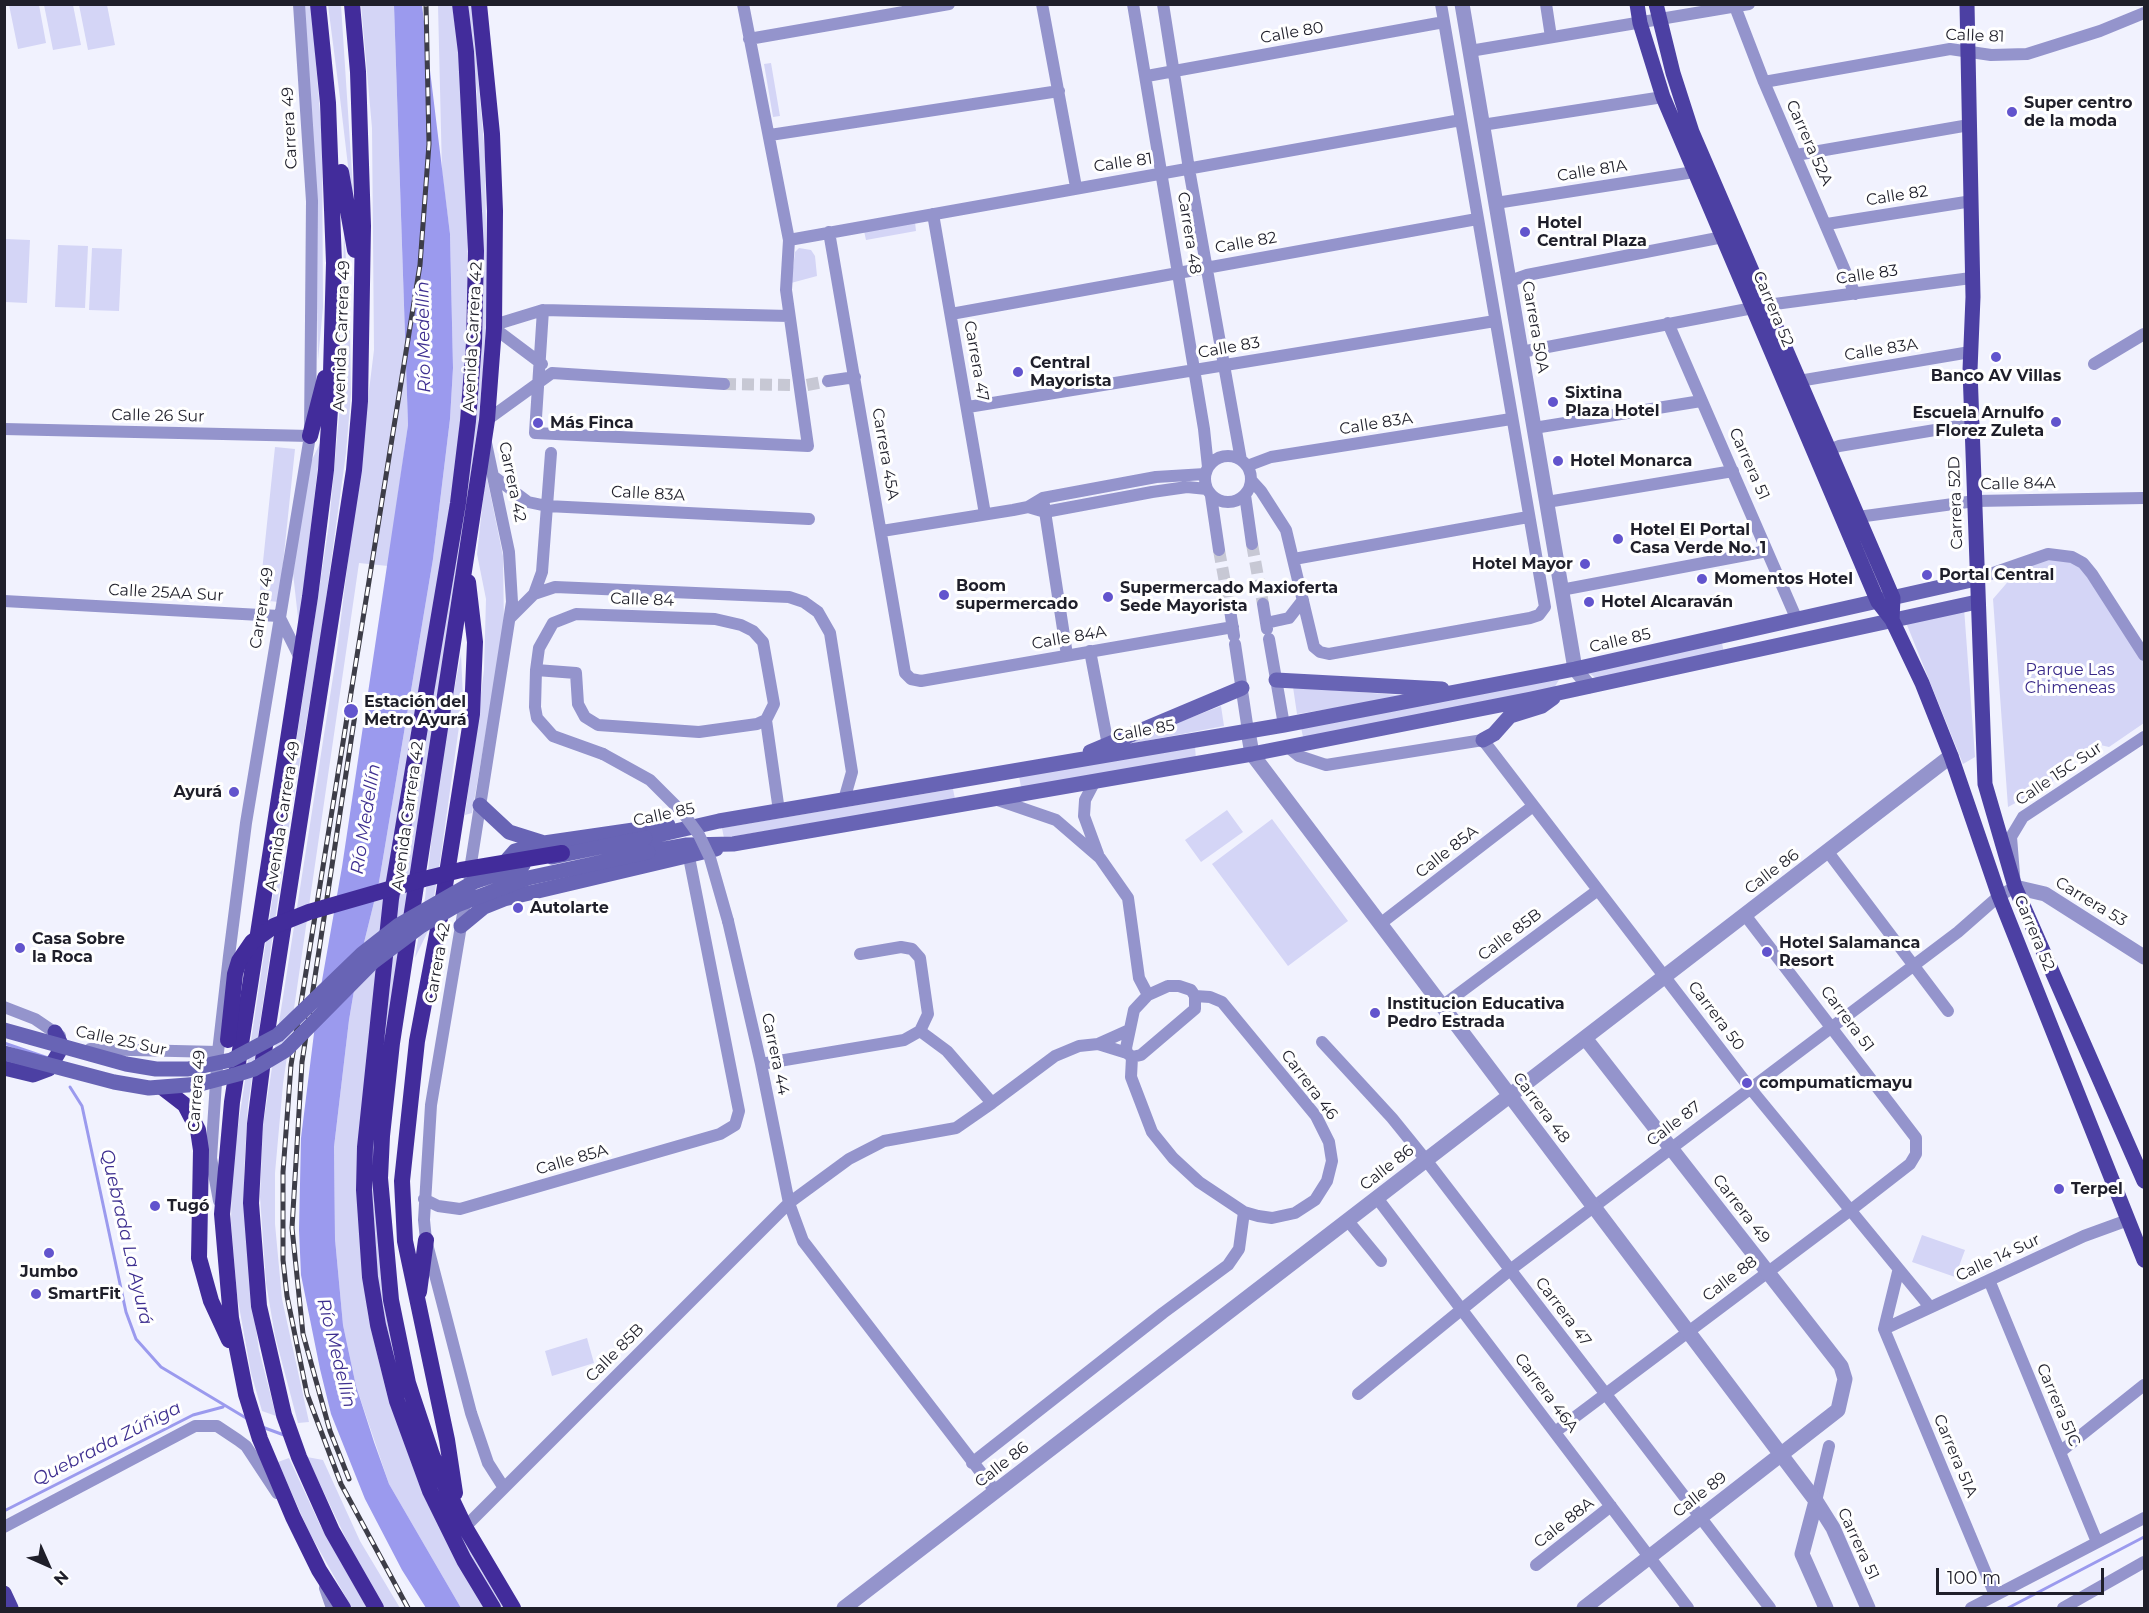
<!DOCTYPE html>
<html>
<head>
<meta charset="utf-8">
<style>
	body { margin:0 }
	#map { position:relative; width:2149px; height:1613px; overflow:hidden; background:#f1f2fe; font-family:Montserrat,sans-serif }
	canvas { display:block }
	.frame { position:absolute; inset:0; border:6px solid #1f1f2a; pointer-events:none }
	.north { position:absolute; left:18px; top:1535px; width:60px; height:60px; -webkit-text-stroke:4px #fff; paint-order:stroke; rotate:135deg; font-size:16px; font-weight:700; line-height:24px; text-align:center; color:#1f1f2a }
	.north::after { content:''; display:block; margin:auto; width:21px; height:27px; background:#1f1f2a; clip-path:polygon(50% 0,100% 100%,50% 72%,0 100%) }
	.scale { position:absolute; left:1936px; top:1568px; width:168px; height:27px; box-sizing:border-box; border:3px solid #1f1f2a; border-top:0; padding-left:8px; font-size:18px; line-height:21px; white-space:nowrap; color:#1f1f2a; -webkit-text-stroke:4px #fff; paint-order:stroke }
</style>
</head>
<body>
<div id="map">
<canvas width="2149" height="1613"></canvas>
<div class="frame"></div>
<div class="north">N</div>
<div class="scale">100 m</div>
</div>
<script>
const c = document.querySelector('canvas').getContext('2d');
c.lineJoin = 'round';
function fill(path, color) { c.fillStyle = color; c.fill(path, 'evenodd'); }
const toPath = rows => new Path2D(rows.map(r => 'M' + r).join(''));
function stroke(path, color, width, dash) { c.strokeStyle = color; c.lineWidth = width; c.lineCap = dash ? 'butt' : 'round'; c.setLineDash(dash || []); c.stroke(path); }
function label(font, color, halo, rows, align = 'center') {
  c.font = font + ' Montserrat,sans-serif'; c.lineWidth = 6; c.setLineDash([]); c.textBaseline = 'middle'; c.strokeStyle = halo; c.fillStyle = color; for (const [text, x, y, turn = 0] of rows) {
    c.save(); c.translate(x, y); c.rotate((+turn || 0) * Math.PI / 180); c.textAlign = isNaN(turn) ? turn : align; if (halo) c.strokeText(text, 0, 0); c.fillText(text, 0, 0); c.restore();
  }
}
const green = toPath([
	[452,4,459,52,468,222,466,356,454,489,418,704,360,1239,368,1314,380,1366,401,1434,487,1608,461,1608,389,1484,356,1386,343,1325,335,1239,334,1147,349,1020,358,967,379,882,433,559,450,419,453,368,450,234,442,172,438,5],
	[472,4,485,156,487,308,483,372,478,425,378,1108,398,1366,508,1608,501,1608,446,1515,394,1368,380,1306,370,1192,373,1116,401,870,473,423,479,157,477,92,467,5],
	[9,5,39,5,46,43,18,49],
	[44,5,73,5,81,45,53,50],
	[79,5,107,5,115,45,88,50],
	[304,5,311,5,312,14,322,137,323,307,318,360,314,152],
	[328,5,341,5,356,234,340,98],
	[361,5,394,5,408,425,388,566,359,563,283,1084,275,1173,275,1224,282,1299,309,1422,298,1423,275,1336,266,1283,260,1197,263,1125,336,658,374,350,372,128],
	[771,63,780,116,773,117,764,64],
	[915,222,916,231,866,240,864,231],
	[344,228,350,323,351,394,346,453,321,635,287,838,248,1105,244,1172,246,1236,252,1300,259,1350,276,1416,262,1411,251,1373,237,1295,231,1223,232,1166,329,524,341,395],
	[5,239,30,240,27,303,5,302],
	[58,245,88,246,85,308,55,307],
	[92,248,122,249,119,311,89,310],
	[799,248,811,250,815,256,817,276,791,283,795,252],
	[321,441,299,627,293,573,310,464],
	[275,447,295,449,279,602,259,600],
	[486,473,503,556,504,628,472,813,465,815,484,670,486,599,477,554],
	[2054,556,2070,560,2082,569,2144,662,2144,723,2109,747,2096,744,2060,767,2052,783,2008,807,1993,599,2024,563],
	[1964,608,1975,757,1963,764,1905,620],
	[1722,643,1724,653,1599,680,1587,672],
	[461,654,463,698,440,862,428,931,415,958,425,898,439,771],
	[1560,678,1553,690,1303,737,1301,727],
	[1293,687,1411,696,1297,714],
	[1221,706,1224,726,1114,747],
	[1195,747,1196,759,1021,787,1019,776],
	[953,789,955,799,724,838,722,828],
	[1227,810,1243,832,1201,862,1185,840],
	[1272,819,1348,921,1288,966,1212,864],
	[1922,1235,1965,1250,1955,1277,1912,1262],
	[587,1338,594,1363,552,1376,545,1351],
	[307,1457,323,1460,360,1541,400,1608,384,1608,360,1568],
	[289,1458,320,1525,367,1608,352,1608,309,1532,278,1462]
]);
const water = toPath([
	[394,5,422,5,450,234,453,368,450,419,433,559,379,882,358,967,349,1020,334,1147,335,1239,343,1325,356,1386,374,1442,389,1484,461,1608,426,1608,402,1570,365,1499,331,1414,320,1369,301,1275,299,1230,301,1138,317,1009,342,867,408,425]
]);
const stream = toPath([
	[4,1043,48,1058],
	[70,1087,82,1106,126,1312,136,1339,161,1367,246,1418],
	[262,1427,284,1435],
	[4,1511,193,1415,223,1407],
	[2008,1608,2144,1537]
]);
const minorTunnel = toPath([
	[724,384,791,385],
	[807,385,828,381],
	[1252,544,1263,604],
	[1219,550,1230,610]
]);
const minor = toPath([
	[1042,4,1076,187],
	[1133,4,1204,429,1208,467],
	[1163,4,1189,169,1241,460],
	[1546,4,1551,37],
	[1734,4,1764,82,1855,294],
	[749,39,949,4],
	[1470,51,1749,4],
	[1147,76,1444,22],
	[1764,82,1950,49,1991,55,2027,54,2100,31,2144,13],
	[1482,125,1663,97],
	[770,135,1059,91],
	[1796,155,1969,125],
	[1496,203,1694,172],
	[933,214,985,514],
	[1827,224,1972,201],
	[829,232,905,673,911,679,921,681,1233,627],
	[789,240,1461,120],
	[1510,281,1527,275,1723,237],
	[1767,305,1971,278],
	[543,310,535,433,808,446,786,290,789,240,743,4],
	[951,314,1477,219],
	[1668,323,1797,620],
	[494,325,543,310,789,316],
	[494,328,542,364],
	[1521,352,1753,308],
	[2094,364,2144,334],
	[828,381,855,377],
	[1799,381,1970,352],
	[968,407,1495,321],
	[487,420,552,373,724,384],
	[1534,428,1701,401],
	[4,429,310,436],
	[1829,450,1839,446,1971,424],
	'1205 479a23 23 0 1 1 46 0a23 23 0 1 1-46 0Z',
	[1247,466,1271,457,1511,419],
	[493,476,528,502,547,506,809,519],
	[1251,480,1261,491,1286,530,1314,647,1320,652,1329,654,1530,618,1539,615,1545,607,1441,4],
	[1245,495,1252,544],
	[1211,496,1219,550],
	[1547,502,1733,471],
	[1044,505,1067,655],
	[1028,507,1045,512,1152,492,1187,487,1207,489],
	[1858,517,1975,501,2144,498],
	[882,531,1013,510,1028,507,1043,498,1156,477,1205,474],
	[1294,559,1528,517],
	[1976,579,2048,554,2072,557,2083,563,2092,574,2144,655],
	[1561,590,1767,551],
	[534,594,542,572,551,453],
	[4,601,279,616,300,658],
	[1263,604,1267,629],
	[1230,610,1234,636],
	[510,618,534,594,555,587,789,597,804,602,818,612,830,633,852,772,844,800],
	[1266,623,1289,618,1303,600],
	[1269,639,1284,725],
	[1235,644,1248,731],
	[1090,651,1108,745],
	[536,670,576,673,578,704,585,717,598,725,699,732,757,724,766,720,774,704,763,642,753,631,741,625,715,619,576,614,553,623,539,648,536,670,535,707,537,718,553,736,603,754],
	[766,720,779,811],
	[1288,747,1299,756,1326,765,1483,740,1750,1088,1930,1307],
	[1095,781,1085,800,1084,816,1098,854],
	[995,799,1056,820,1100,858,1128,898,1139,978,1148,995],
	[1828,852,1948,1011],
	[469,876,512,602,509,552,486,443],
	[466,896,431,1105,424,1220,426,1240,471,1413,488,1463,504,1488],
	[728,921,761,1064,789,1203,803,1241,996,1492],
	[1380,924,1533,806],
	[1168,986,1179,986,1191,990,1195,996,1195,1009,1141,1055,1132,1057,1127,1053,1126,1048,1134,1010,1148,995,1168,986],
	[1442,1006,1598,890],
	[4,1007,35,1019,60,1036],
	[920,1031,947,1051,992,1103,1055,1056,1079,1046,1098,1044,1127,1031],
	[1322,1042,1392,1118,1426,1160,1770,1608],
	[1098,1044,1127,1053],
	[90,1049,218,1052],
	[1132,1057,1131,1077,1152,1132,1173,1158,1199,1182,1244,1212,1258,1216,1272,1218,1295,1213,1315,1200,1327,1181,1332,1161,1329,1142,1316,1116,1222,1002,1210,997,1195,996],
	[761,1064,904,1040,920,1031,928,1014,920,958,912,949,901,947,860,954],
	[1377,1198,1688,1608],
	[424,1199,438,1206,460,1209,720,1134,735,1125,739,1111,687,847],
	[219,1201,211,1158,218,1052,229,956,246,823,310,436,312,201,299,4],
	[1348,1221,1381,1261],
	[1898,1272,1884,1329,1995,1595],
	[1989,1280,2097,1542],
	[1884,1329,2084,1236,2128,1220],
	[1358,1394,1510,1270,1958,932,1999,896,2015,887,2011,837,2023,817,2144,737],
	[1555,1432,1856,1206,1910,1164,1916,1154,1916,1138,1745,915],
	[2060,1452,2144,1385],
	[972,1463,1163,1313,1228,1265,1239,1249,1244,1212],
	[1816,1501,1829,1446],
	[4,1527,195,1426,217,1426,238,1440,246,1446,277,1493],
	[465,1527,789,1203,849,1159,884,1141,956,1128,992,1103],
	[1536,1565,1611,1506],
	[325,1588,332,1608],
	[1971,1608,2144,1518],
	[2063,1608,2144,1562]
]);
const tertiary = toPath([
	[1462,4,1575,669,1589,686],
	[1248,731,1252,754,1816,1501,1833,1528,1868,1608],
	[2015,887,2045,894,2144,957],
	[1816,1501,1802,1554,1826,1608],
	[844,1608,1951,756],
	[1584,1608,1838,1410,1845,1379,1841,1366,1585,1038]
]);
const secondary = toPath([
	[1276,680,1442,689],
	[1483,740,1494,734,1510,716,1542,706,1553,698],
	[1090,752,1242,688],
	[480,805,509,832,544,843,668,825],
	[645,838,719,821,1284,725,1575,669,1976,579],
	[648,852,687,845,733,844,1252,754,1531,699,1977,602],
	[501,867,515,851,541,844],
	[461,926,484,907,504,899,716,849]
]);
const primary = toPath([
	[1637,4,1640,23,1663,97,1878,602,1892,620,1922,683,1951,756,1999,896,2144,1260],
	[1656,4,1673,73,1692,132,1893,598,1892,620],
	[1967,4,1973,297,1970,370,1985,784,2015,887,2144,1181],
	[4,1068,33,1075,49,1069,59,1052,60,1042,55,1032],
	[4,1593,11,1608]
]);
const trunk = toPath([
	[318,4,328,103,334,263,330,409,326,470,310,597,232,1102,222,1214,231,1318,246,1394,260,1439,293,1517,319,1570,343,1608],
	[352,4,358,72,363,226,360,401,354,470,264,1052,255,1124,251,1203,259,1306,284,1415,299,1457,332,1531,376,1608],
	[460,4,466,52,476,251,474,343,468,421,458,503,391,899,365,1147,364,1190,370,1277,378,1325,397,1401,430,1491,464,1560,493,1608],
	[479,4,492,134,495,211,494,328,487,420,392,1043,382,1136,380,1178,391,1300,408,1383,432,1455,444,1483,465,1527,513,1608],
	[341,172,355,250],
	[310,436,325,378],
	[163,1088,185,1105,198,1130,201,1150,199,1258,211,1301,229,1340],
	[419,1292,426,1240],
	[455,1493,447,1440,405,1241,402,1181,417,1041,439,924,472,714,475,642,468,582]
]);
const rail = toPath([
	[349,1479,330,1431,303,1334,292,1228,302,1062,356,708],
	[408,1608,341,1484,307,1394,287,1296,283,1260,283,1172,291,1065,420,265,429,144,426,4]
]);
const minorBridge = toPath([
	[603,754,650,780,683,813,699,835,710,858,728,921]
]);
const secondaryBridge = toPath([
	[552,857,645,838],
	[4,1030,126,1064,156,1069,188,1069,231,1060,278,1035,362,954,399,925,474,882,523,865],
	[4,1053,114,1082,149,1088,200,1084,238,1074,254,1069,286,1050,373,962,421,926,457,905,528,878,648,852]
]);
const trunkBridge = toPath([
	[228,1040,235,974,239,961,252,942,274,926,309,912,424,879,461,870,562,853]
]);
const markers = [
	[2012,112,6,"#6254cd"],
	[1525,232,6,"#6254cd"],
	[1996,357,6,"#6254cd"],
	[1018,372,6,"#6254cd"],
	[1553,402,6,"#6254cd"],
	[2056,422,6,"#6254cd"],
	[538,423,6,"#6254cd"],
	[1558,461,6,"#6254cd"],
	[1618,539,6,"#6254cd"],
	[1585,564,6,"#6254cd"],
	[1927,575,6,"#6254cd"],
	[1702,579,6,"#6254cd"],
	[944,595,6,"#6254cd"],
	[1108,597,6,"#6254cd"],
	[1589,602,6,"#6254cd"],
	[351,711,8,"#6254cd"],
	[234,792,6,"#6254cd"],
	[518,908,6,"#6254cd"],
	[20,948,6,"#6254cd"],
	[1767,952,6,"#6254cd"],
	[1375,1013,6,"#6254cd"],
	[1747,1083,6,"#6254cd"],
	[2059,1189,6,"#6254cd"],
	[155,1206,6,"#6254cd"],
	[49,1253,6,"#6254cd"],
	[36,1294,6,"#6254cd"]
];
const streetNames = [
	["Calle 80",1292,33,-10],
	["Calle 81",1975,36,2],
	["Carrera 49",290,128,-93],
	["Carrera 52A",1809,143,66],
	["Calle 81",1123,163,-8],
	["Calle 81A",1592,171,-9],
	["Calle 82",1897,196,-9],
	["Carrera 48",1189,233,81],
	["Calle 82",1246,243,-10],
	["Calle 83",1867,275,-8],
	["Carrera 52",1773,309,67],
	["Carrera 50A",1535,327,80],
	["Avenida Carrera 49",342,336,-88],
	["Avenida Carrera 42",473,337,-87],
	["Calle 83",1229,348,-10],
	["Calle 83A",1881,350,-9],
	["Carrera 47",976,361,80],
	["Calle 26 Sur",158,416,1],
	["Calle 83A",1376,424,-9],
	["Carrera 45A",885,454,80],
	["Carrera 51",1749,464,66],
	["Carrera 42",512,482,78],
	["Calle 84A",2018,484,-1],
	["Calle 83A",648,494,3],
	["Carrera 52D",1956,503,-92],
	["Calle 25AA Sur",166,593,3],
	["Calle 84",642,600,2],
	["Carrera 49",262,608,-81],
	["Calle 84A",1069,638,-10],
	["Calle 85",1620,641,-13],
	["Calle 85",1144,731,-10],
	["Calle 15C Sur",2059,774,-34],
	["Calle 85",664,815,-12],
	["Avenida Carrera 49",283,816,-81],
	["Avenida Carrera 42",408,816,-82],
	["Calle 85A",1447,852,-38],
	["Calle 86",1772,872,-37],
	["Carrera 53",2091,902,31],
	["Carrera 52",2034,933,67],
	["Calle 85B",1510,935,-37],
	["Carrera 42",438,963,-80],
	["Carrera 50",1716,1016,53],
	["Carrera 51",1847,1019,53],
	["Calle 25 Sur",121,1041,12],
	["Carrera 44",775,1054,78],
	["Carrera 46",1309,1085,53],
	["Carrera 49",197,1091,-86],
	["Carrera 48",1541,1108,53],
	["Calle 87",1674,1124,-37],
	["Calle 85A",572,1160,-16],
	["Calle 86",1387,1168,-38],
	["Carrera 49",1741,1209,52],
	["Calle 14 Sur",1998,1258,-25],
	["Calle 88",1730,1279,-37],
	["Carrera 47",1563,1312,53],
	["Calle 85B",615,1353,-45],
	["Carrera 46A",1546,1393,53],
	["Carrera 51C",2058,1405,67],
	["Carrera 51A",1955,1456,67],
	["Calle 86",1002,1465,-38],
	["Calle 89",1700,1495,-38],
	["Cale 88A",1564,1523,-38],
	["Carrera 51",1858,1544,65]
];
const poiNames = [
	["Super centro",2024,103],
	["de la moda",2024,121],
	["Hotel",1537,223],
	["Central Plaza",1537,241],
	["Central",1030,363],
	["Mayorista",1030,381],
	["Banco AV Villas",1996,376,"center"],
	["Sixtina",1565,393],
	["Plaza Hotel",1565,411],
	["Escuela Arnulfo",2044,413,"right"],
	["Florez Zuleta",2044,431,"right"],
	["Más Finca",550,423],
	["Hotel Monarca",1570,461],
	["Hotel El Portal",1630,530],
	["Casa Verde No. 1",1630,548],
	["Hotel Mayor",1573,564,"right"],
	["Portal Central",1939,575],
	["Momentos Hotel",1714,579],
	["Boom",956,586],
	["supermercado",956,604],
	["Supermercado Maxioferta",1120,588],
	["Sede Mayorista",1120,606],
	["Hotel Alcaraván",1601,602],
	["Estación del",364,702],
	["Metro Ayurá",364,720],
	["Ayurá",222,792,"right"],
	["Autolarte",530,908],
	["Casa Sobre",32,939],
	["la Roca",32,957],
	["Hotel Salamanca",1779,943],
	["Resort",1779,961],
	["Institucion Educativa",1387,1004],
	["Pedro Estrada",1387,1022],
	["compumaticmayu",1759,1083],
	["Terpel",2071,1189],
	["Tugó",167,1206],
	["Jumbo",49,1272,"center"],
	["SmartFit",48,1294]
];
const parkNames = [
	["Parque Las",2070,670],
	["Chimeneas",2070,688]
];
const waterNames = [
	["Río Medellín",424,337,-91],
	["Río Medellín",366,819,-81],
	["Quebrada La Ayurá",126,1237,77],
	["Río Medellín",336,1353,76],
	["Quebrada Zúñiga",107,1444,-27]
];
fill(green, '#d4d5f6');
fill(water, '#9b9aee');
stroke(stream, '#9b9aee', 3);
stroke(minorTunnel, '#c7c8d4', 12, [12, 6]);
stroke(minor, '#9494cc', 12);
stroke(tertiary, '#9494cc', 15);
stroke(secondary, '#6864b5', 15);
stroke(primary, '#4c40a3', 15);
stroke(trunk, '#422c9b', 16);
stroke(rail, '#3d3d48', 5);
stroke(rail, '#fff', 3, [9]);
stroke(minorBridge, '#9494cc', 12);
stroke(secondaryBridge, '#6864b5', 15);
stroke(trunkBridge, '#422c9b', 16);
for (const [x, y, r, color] of markers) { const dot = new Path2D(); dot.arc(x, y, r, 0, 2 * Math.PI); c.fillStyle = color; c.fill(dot); stroke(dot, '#fff', 2); }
label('16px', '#1f1f2a', '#fff', streetNames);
label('bold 16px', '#1f1f2a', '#fff', poiNames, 'left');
label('16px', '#392989', '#fff', parkNames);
label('italic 18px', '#3e2f90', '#fff', waterNames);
</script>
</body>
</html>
